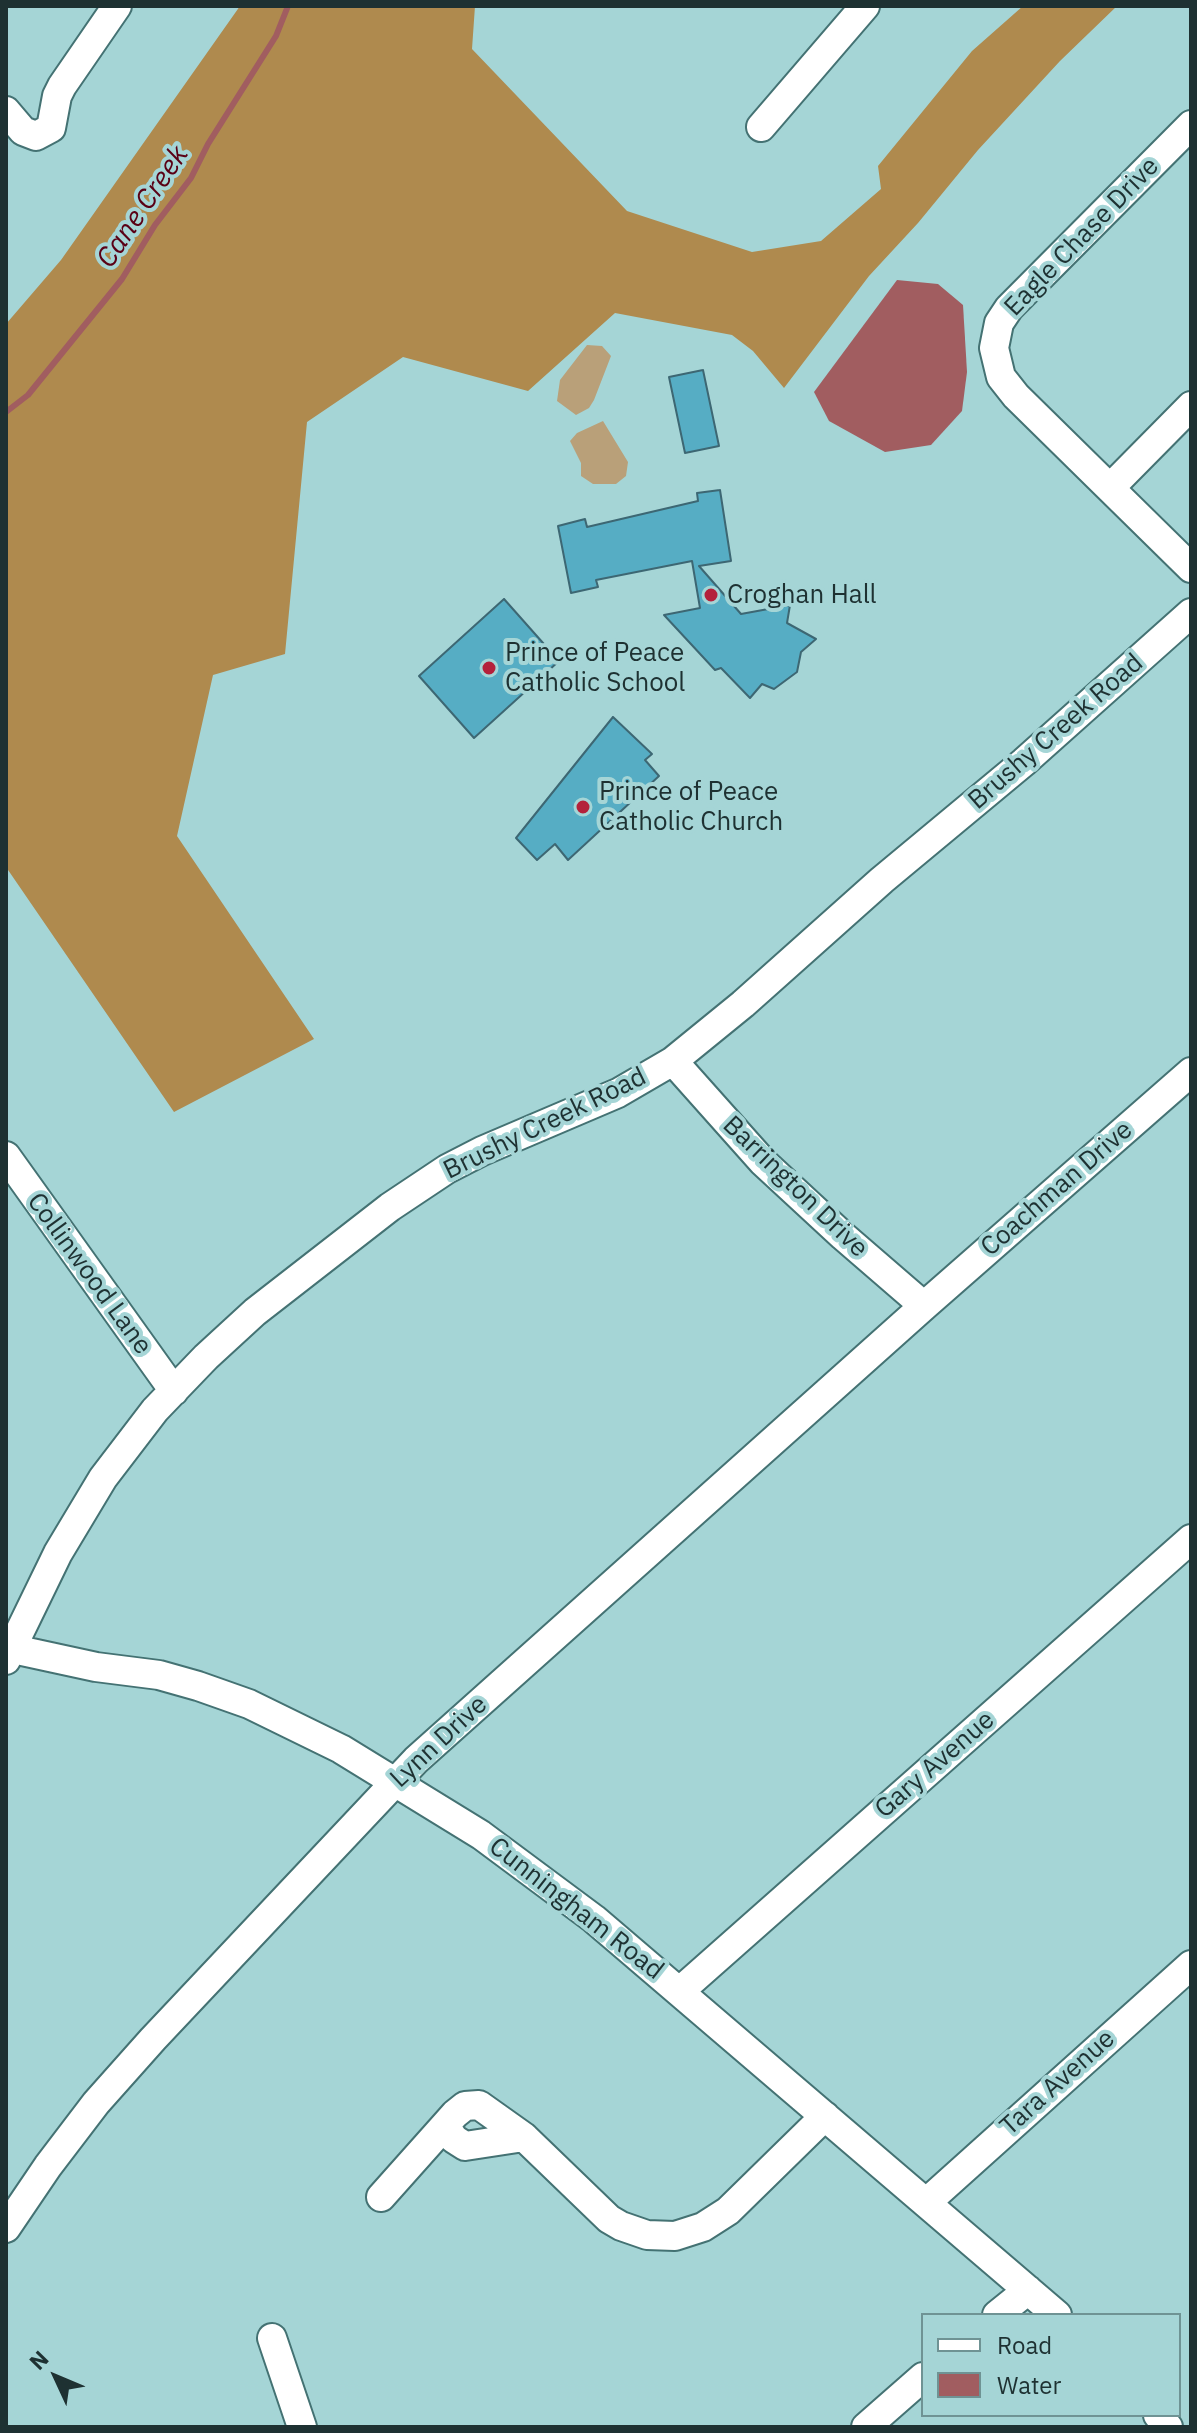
<!DOCTYPE html>
<html>
<head>
<meta charset="utf-8">
<style>
	body { margin:0 }
	#map { position:relative; width:1197px; height:2433px; overflow:hidden; background:#a5d5d6; font-family:"IBM Plex Sans",sans-serif }
	canvas { display:block }
	.frame { position:absolute; inset:0; border:8px solid #1e3132; pointer-events:none }
	.legend { position:absolute; left:921px; top:2313px; width:260px; height:104px; box-sizing:border-box; background:#a5d5d6; border:2px solid #6f9394; margin:0; padding:10px 14px; list-style:none; font-size:24px; color:#1e3132 }
	.legend li { display:flex; align-items:center; gap:16px; height:40px }
	.legend b { width:40px; border:2px solid #6f9394 }
	.north { position:absolute; left:16px; top:2337px; width:80px; height:80px; -webkit-text-stroke:6px #a5d5d6; paint-order:stroke; rotate:314deg; font-size:22px; font-weight:700; line-height:32px; text-align:center; color:#1e3132 }
	.north::after { content:''; display:block; margin:auto; width:28px; height:36px; background:#1e3132; clip-path:polygon(50% 0,100% 100%,50% 72%,0 100%) }
</style>
</head>
<body>
<div id="map">
<canvas width="1197" height="2433"></canvas>
<div class="frame"></div>
<ul class="legend">
<li><b style="height:10px;background:#fff"></b>Road</li>
<li><b style="height:22px;background:#a15d60"></b>Water</li>
</ul>
<div class="north">N</div>
</div>
<script>
const c = document.querySelector('canvas').getContext('2d');
c.lineJoin = 'round';
function fill(path, color) { c.fillStyle = color; c.fill(path, 'evenodd'); }
const toPath = rows => new Path2D(rows.map(r => 'M' + r).join(''));
function stroke(path, color, width, dash) { c.strokeStyle = color; c.lineWidth = width; c.lineCap = dash ? 'butt' : 'round'; c.setLineDash(dash || []); c.stroke(path); }
function label(font, color, halo, rows, align = 'center') {
  c.font = font + ' "IBM Plex Sans",sans-serif'; c.lineWidth = 8; c.setLineDash([]); c.textBaseline = 'middle'; c.strokeStyle = halo; c.fillStyle = color; for (const [text, x, y, turn = 0] of rows) {
    c.save(); c.translate(x, y); c.rotate((+turn || 0) * Math.PI / 180); c.textAlign = isNaN(turn) ? turn : align; if (halo) c.strokeText(text, 0, 0); c.fillText(text, 0, 0); c.restore();
  }
}
const green = toPath([
	[587,345,602,346,611,356,594,400,589,408,576,415,557,401,560,380],
	[603,421,628,462,626,476,616,484,593,484,581,476,581,463,570,441,577,433]
]);
const forest = toPath([
	[240,6,475,6,472,49,627,211,752,252,821,241,881,189,878,166,972,51,1023,6,1117,6,1060,61,978,150,918,223,869,276,784,388,753,351,732,335,615,313,528,391,403,357,307,422,285,654,213,675,177,836,314,1039,174,1112,6,867,6,324,61,260]
]);
const water = toPath([
	[897,280,938,284,963,305,967,372,962,411,931,445,885,452,829,421,814,392]
]);
const stream = toPath([
	[6,412,28,395,122,279,155,225,191,178,208,144,276,36,288,6]
]);
const building = toPath([
	[703,370,719,446,685,453,669,377,703,370],
	[720,490,731,561,699,566,741,614,790,605,787,623,816,639,801,652,797,672,774,689,762,684,750,698,721,668,715,670,664,615,700,608,692,561,596,580,598,587,571,593,558,526,585,519,587,527,698,501,697,493,720,490],
	[504,599,559,661,474,738,419,676,504,599],
	[613,717,652,754,645,760,659,776,568,860,555,844,537,860,516,838,613,717]
]);
const minor = toPath([
	[6,111,23,131,36,136,51,128,57,96,62,86,117,6],
	[1191,125,1009,308,999,323,994,348,1001,377,1016,396,1191,568],
	[761,127,865,6],
	[1110,488,1191,406],
	[673,1061,763,1162,843,1236,924,1306],
	[6,1156,174,1391],
	[13,1649,96,1667,159,1675,198,1686,249,1704,341,1749,481,1835,594,1919,1057,2315],
	[6,1660,58,1553,103,1478,155,1410,206,1357,255,1312,390,1207,447,1169,482,1151,618,1093,673,1061,743,1004,882,880,1024,762,1191,613],
	[680,1991,1191,1539],
	[445,2126,454,2139,465,2146,524,2137],
	[381,2197,455,2114,465,2106,479,2105,524,2137,609,2219,621,2226,647,2235,675,2236,703,2227,728,2211,825,2116],
	[927,2202,1191,1965],
	[6,2228,48,2166,96,2103,153,2039,416,1760,924,1306,1191,1072],
	[997,2315,1028,2290],
	[272,2338,302,2427],
	[1158,2415,1168,2427],
	[866,2427,923,2377]
]);
const markers = [
	[711,595,8,"#b4213b"],
	[489,668,8,"#b4213b"],
	[583,807,8,"#b4213b"]
];
const streetNames = [
	["Eagle Chase Drive",1082,237,-46],
	["Brushy Creek Road",1056,732,-41],
	["Brushy Creek Road",545,1124,-26],
	["Barrington Drive",795,1187,44],
	["Coachman Drive",1057,1189,-41],
	["Collinwood Lane",89,1274,54],
	["Lynn Drive",439,1742,-43],
	["Gary Avenue",935,1765,-41],
	["Cunningham Road",576,1909,38],
	["Tara Avenue",1058,2083,-42]
];
const poiNames = [
	["Croghan Hall",727,595],
	["Prince of Peace",505,653],
	["Catholic School",505,683],
	["Prince of Peace",599,792],
	["Catholic Church",599,822]
];
const waterNames = [
	["Cane Creek",143,207,-56]
];
fill(green, '#b9a079');
fill(forest, '#af8a4e');
fill(water, '#a15d60');
stroke(stream, '#a15d60', 6);
fill(building, '#56adc4');
stroke(building, '#3d6773', 2);
stroke(minor, '#447273', 32);
stroke(minor, '#fff', 28);
for (const [x, y, r, color] of markers) { const dot = new Path2D(); dot.arc(x, y, r, 0, 2 * Math.PI); c.fillStyle = color; c.fill(dot); stroke(dot, '#a5d5d6', 3); }
label('26px', '#1e3132', '#a5d5d6', streetNames);
label('26px', '#1e3132', '#a5d5d6', poiNames, 'left');
label('italic 28px', '#5a0015', '#a5d5d6', waterNames);
</script>
</body>
</html>
